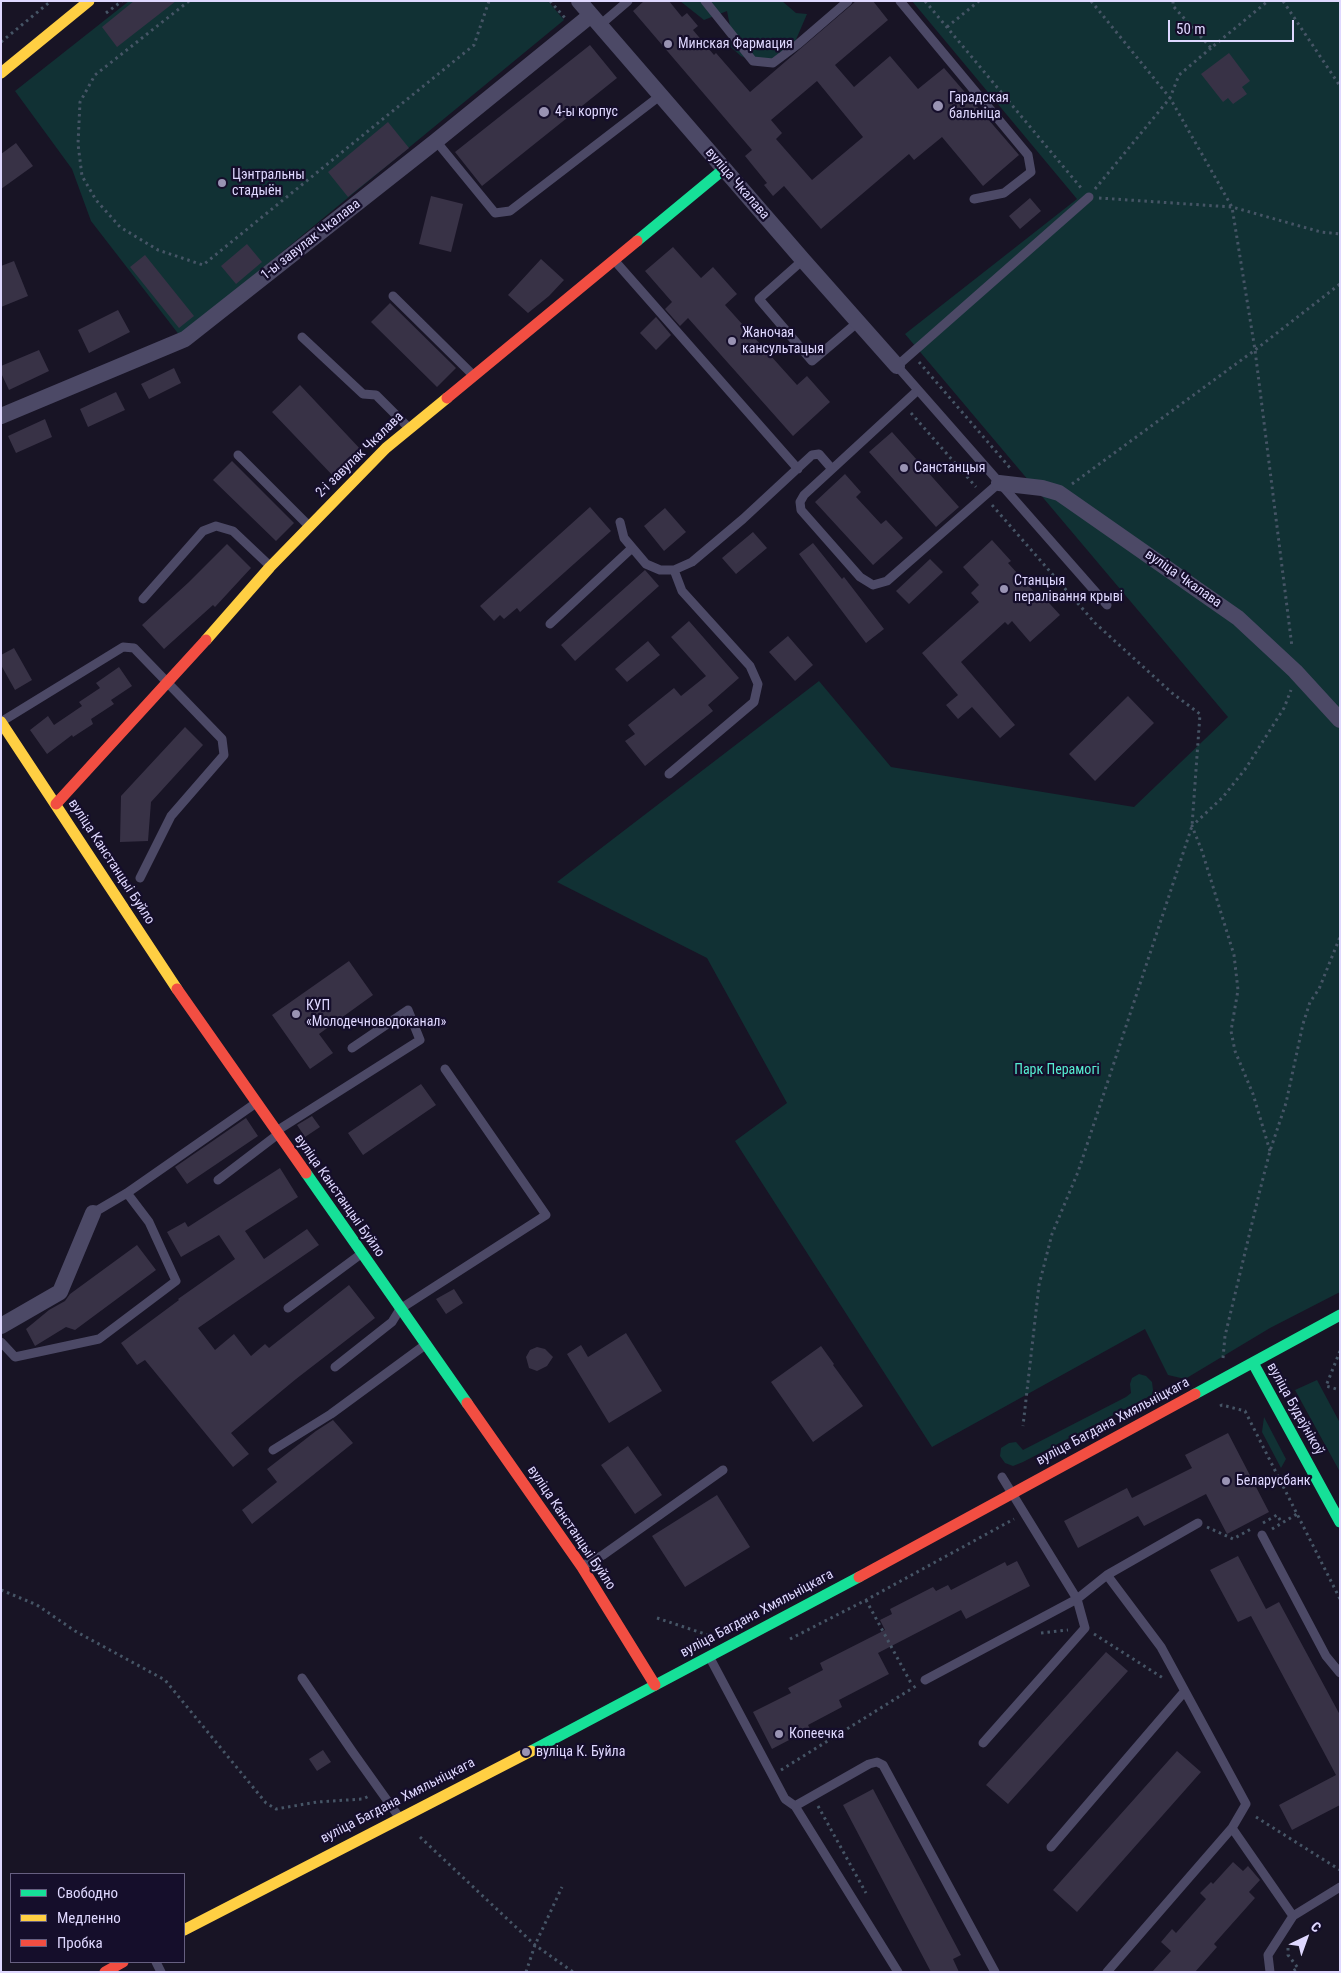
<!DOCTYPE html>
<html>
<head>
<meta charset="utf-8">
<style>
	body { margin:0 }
	#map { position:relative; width:1341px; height:1973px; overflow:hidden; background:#181425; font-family:"Roboto Condensed",sans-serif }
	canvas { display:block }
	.frame { position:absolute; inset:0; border:2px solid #dfd8ff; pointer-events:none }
	.legend { position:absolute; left:10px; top:1873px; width:175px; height:90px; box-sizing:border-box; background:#150e2b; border:1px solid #665f80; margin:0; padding:6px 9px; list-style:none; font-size:15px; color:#dfd8ff }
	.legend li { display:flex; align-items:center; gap:10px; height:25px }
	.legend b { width:25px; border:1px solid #665f80 }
	.north { position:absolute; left:1281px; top:1913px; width:50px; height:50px; -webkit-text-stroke:4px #150e2b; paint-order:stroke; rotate:42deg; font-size:14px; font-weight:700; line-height:20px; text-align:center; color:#dfd8ff }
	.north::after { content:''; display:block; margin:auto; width:18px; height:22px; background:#dfd8ff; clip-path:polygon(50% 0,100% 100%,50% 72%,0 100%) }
	.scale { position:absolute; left:1168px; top:20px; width:126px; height:22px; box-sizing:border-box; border:2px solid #dfd8ff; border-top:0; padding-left:6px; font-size:15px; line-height:18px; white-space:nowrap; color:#dfd8ff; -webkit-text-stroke:4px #150e2b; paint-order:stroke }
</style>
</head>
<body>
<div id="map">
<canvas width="1341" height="1973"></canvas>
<div class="frame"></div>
<ul class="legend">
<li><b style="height:6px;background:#16e098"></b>Свободно</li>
<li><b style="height:6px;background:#ffcf43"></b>Медленно</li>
<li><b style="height:6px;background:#f24e42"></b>Пробка</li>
</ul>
<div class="north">С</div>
<div class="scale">50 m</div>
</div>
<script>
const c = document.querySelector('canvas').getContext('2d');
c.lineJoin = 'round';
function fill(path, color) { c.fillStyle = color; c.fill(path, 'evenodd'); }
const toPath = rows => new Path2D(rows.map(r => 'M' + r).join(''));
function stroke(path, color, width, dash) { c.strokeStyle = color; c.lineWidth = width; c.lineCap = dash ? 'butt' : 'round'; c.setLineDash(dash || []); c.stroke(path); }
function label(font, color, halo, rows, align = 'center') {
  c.font = font + ' "Roboto Condensed",sans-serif'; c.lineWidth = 4.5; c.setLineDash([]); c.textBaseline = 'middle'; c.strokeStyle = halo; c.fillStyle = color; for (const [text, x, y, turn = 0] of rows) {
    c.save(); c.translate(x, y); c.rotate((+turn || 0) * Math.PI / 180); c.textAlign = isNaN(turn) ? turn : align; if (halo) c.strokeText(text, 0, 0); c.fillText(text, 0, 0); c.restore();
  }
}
const green = toPath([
	[129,1,548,1,564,20,180,336,91,221,72,169,15,91],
	[680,1,782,1,796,13,807,14,792,49,767,67,741,56,726,43,732,36,727,11,704,20],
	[912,1,1340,1,1340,1292,1270,1328,1185,1379,1168,1375,1145,1329,932,1447,735,1141,787,1103,707,958,557,882,819,681,891,767,1134,807,1228,717,905,334,1077,199],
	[1139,1374,1146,1376,1152,1382,1153,1390,1152,1395,1023,1462,1013,1466,1005,1463,1000,1456,1001,1448,1009,1443,1016,1442,1023,1450,1126,1397,1131,1393,1130,1384,1132,1378],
	[1317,1380,1340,1423,1340,1472,1295,1390],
	[1264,1417,1286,1459,1281,1468,1262,1432]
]);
const building = toPath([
	[134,1,176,1,117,47,102,27],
	[644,1,669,1,682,17,687,13,698,26,693,30,714,55,716,53,750,92,856,1,873,1,888,20,835,65,854,87,890,56,918,89,944,68,1019,155,983,186,942,137,914,160,909,154,821,229,784,186,773,196,764,185,767,183,745,156,752,150,633,11],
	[817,81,863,137,812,180,776,139,782,133,771,120],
	[590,45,617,78,482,186,455,152],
	[1229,53,1250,81,1242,87,1247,94,1233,104,1228,98,1223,102,1201,74],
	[388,122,409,148,348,197,328,172],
	[16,143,33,166,1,189,1,154],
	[431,196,463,204,451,252,419,244],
	[1030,198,1041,211,1020,229,1009,216],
	[247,244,262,262,236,284,221,266],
	[673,247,701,278,713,267,737,294,725,305,797,385,807,376,830,402,793,436,688,318,680,326,665,309,672,302,645,271],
	[145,255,194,316,179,328,130,267],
	[541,259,564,280,549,296,528,313,508,295],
	[14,261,28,296,1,307,1,266],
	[390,303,456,368,437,387,371,322],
	[118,310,130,332,89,353,78,330],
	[656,317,671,335,656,350,640,333],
	[39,350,49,371,9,390,1,373,1,366],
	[174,368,181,383,149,399,141,384],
	[300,385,363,452,336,479,272,412],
	[116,392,125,410,88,427,80,409],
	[45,419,52,437,16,453,8,436],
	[892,432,959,507,936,527,869,452],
	[232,461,294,523,276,541,213,480],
	[845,474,861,492,856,497,881,524,886,520,903,538,873,565,815,502],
	[590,507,611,531,520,612,517,608,504,619,500,615,494,621,480,606],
	[665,508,686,532,664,551,644,526],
	[753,532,767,548,736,574,722,558],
	[992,540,1011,561,1008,563,1038,596,1041,594,1060,615,1030,642,1012,621,1008,625,1005,622,961,662,1015,725,1000,738,972,707,958,719,946,705,958,695,922,653,979,602,971,593,979,585,963,567],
	[813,543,842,579,844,577,884,629,866,643,799,554],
	[227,544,251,568,215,607,213,605,164,649,142,625,189,582],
	[930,559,943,572,909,604,896,591],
	[645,570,659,586,575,661,561,645],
	[689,621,739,678,708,705,713,711,645,766,625,741,635,734,628,725,674,688,681,696,706,676,671,637],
	[788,636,813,665,795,681,769,652],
	[648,641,660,655,627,682,615,669],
	[14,648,32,680,15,690,1,665,1,655],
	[119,667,132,686,111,700,114,704,91,719,93,724,73,737,72,735,47,754,30,730,48,716,54,725,82,706,79,702,100,688,96,683],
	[1128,696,1154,723,1095,781,1069,754],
	[185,727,203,745,151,802,148,841,120,842,121,796],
	[349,961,373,995,319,1034,333,1053,310,1069,272,1015],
	[421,1084,436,1105,363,1155,348,1133],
	[312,1116,320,1127,305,1137,297,1125],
	[246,1118,258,1136,187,1184,175,1167],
	[280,1168,298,1197,245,1231,264,1259,307,1229,319,1245,198,1328,215,1350,234,1334,251,1356,265,1344,269,1348,349,1285,375,1318,296,1379,231,1433,249,1454,233,1467,145,1360,137,1365,121,1343,179,1300,178,1299,235,1259,219,1235,181,1257,167,1232,185,1222,188,1227],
	[137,1245,156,1270,75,1330,66,1327,35,1346,26,1329,49,1310,65,1301,70,1294],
	[454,1289,463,1303,446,1314,436,1299],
	[626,1333,662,1391,609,1423,567,1354,581,1345,588,1357],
	[821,1346,834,1364,833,1365,863,1406,813,1442,771,1382],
	[537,1347,545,1349,553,1357,547,1366,537,1371,529,1368,526,1357,530,1350],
	[333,1420,353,1443,252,1524,242,1510,277,1482,267,1469,316,1431],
	[1228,1433,1269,1512,1227,1534,1206,1494,1144,1526,1138,1516,1078,1548,1064,1521,1127,1488,1132,1498,1192,1468,1185,1455],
	[628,1446,662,1495,635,1514,601,1465],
	[717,1495,750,1547,685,1587,652,1536],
	[1238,1556,1266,1609,1279,1602,1340,1715,1340,1805,1292,1830,1279,1805,1336,1775,1251,1616,1238,1622,1210,1570],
	[1017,1561,1030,1586,966,1619,961,1610,878,1653,889,1674,839,1700,842,1707,808,1725,810,1729,772,1749,753,1712,791,1693,788,1688,823,1670,820,1663,885,1630,880,1620,892,1614,890,1609,933,1587,936,1591,948,1585,951,1590,1005,1562,1007,1566],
	[1106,1652,1128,1671,1008,1804,986,1785],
	[323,1750,331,1762,317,1771,309,1759],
	[1177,1751,1201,1772,1077,1912,1053,1890],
	[873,1789,961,1955,953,1959,959,1972,931,1972,843,1805],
	[1233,1862,1243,1871,1248,1866,1260,1880,1249,1892,1255,1898,1214,1944,1217,1947,1195,1972,1152,1972,1171,1951,1161,1942,1172,1929,1176,1933,1206,1899,1200,1893,1211,1882,1213,1884]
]);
const path = toPath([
	[189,1,95,75,80,102,78,144,82,176,96,200,120,227,158,250,203,265,474,45,489,1],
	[550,1,565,18],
	[925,1,1082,189],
	[1091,1,1170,98,1232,207,1255,350,1292,647],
	[1173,1,1173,6,1211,48,1268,1],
	[1283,1,1340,86],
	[106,13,122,1],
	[947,27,979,1],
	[1,42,51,1],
	[1095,189,1170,98,1179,75,1211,48],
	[1099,198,1232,207,1321,232,1340,234],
	[919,362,1011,469],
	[911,413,976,487],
	[1072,484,1255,350,1340,284],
	[992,505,1095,623,1172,693,1200,714,1192,826,1078,1172,1052,1234,1039,1285,1023,1426],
	[1270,1151,1253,1094,1235,1051,1231,1031,1238,990,1234,955,1202,851,1192,826,1223,797,1246,768,1284,708,1291,690],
	[1340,1351,1326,1386,1340,1390],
	[1223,1358,1225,1336,1260,1190,1270,1151,1286,1103,1303,1024,1310,1002,1319,989,1340,937],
	[1220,1406,1222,1405,1245,1411,1340,1599],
	[1263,1523,1277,1515,1282,1523],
	[1207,1527,1233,1539,1251,1529],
	[1272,1529,1297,1514],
	[1,1590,37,1605,75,1631,165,1680,266,1803,276,1809,317,1802,363,1799,371,1795],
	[866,1600,912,1685],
	[657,1618,708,1635],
	[1041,1633,1068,1630],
	[1094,1634,1163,1678],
	[790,1639,866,1600,1014,1519],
	[781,1770,916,1686],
	[818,1806,866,1893],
	[1256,1817,1340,1870],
	[420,1837,535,1945,573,1972],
	[1288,1948,1288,1955,1298,1968,1291,1972],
	[526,1972,535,1945,562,1887]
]);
const lane = toPath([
	[705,1,753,61,773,63,797,45,848,1],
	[900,1,1028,155,1031,172,1004,193,974,199],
	[600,25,628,1],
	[436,141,495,213,510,211,661,95],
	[1089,197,897,366,1107,605],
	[614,260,798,469],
	[803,260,759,299,812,361,858,322],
	[393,296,473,375],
	[302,337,363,394,376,395,409,428],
	[918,390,804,495,800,502,801,510,860,577,873,585,887,581,999,483],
	[238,455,309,526],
	[620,522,624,538,646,564,660,570,674,570,692,562,743,519,812,455,819,454,832,469],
	[143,599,203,531,216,526,233,531,270,566],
	[550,624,632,548],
	[1,722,123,647,134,648,222,739,224,755,171,816,140,878],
	[669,774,754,702,758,684,750,666,682,591,674,570],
	[278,1130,420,1040,408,1010,352,1048],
	[218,1180,277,1135],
	[93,1213,127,1193,256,1103],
	[288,1308,361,1254],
	[1,1342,15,1357,99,1339,176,1281,149,1222,127,1193],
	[335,1367,392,1322,400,1309,546,1215,445,1069],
	[273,1450,331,1414,425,1345],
	[1262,1535,1326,1656,1340,1673],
	[582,1566,603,1555,723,1470],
	[710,1658,785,1799,795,1806,869,1764,877,1762,883,1765,995,1972],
	[302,1678,352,1751,399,1817],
	[925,1680,1077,1599,1107,1575,1198,1523],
	[983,1743,1085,1628,1077,1599,1002,1477],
	[795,1806,898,1972],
	[1232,1828,1293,1916,1268,1955,1270,1972],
	[1051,1847,1184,1692],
	[1293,1916,1340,1887],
	[156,1962,161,1972],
	[1107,1972,1232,1828,1246,1804,1161,1647,1107,1575]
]);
const street = toPath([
	[579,1,803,260,897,366],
	[1,416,185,339,436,141,591,15],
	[999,483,1042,488,1059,493,1238,618,1295,671,1340,720],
	[1,1326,60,1292,93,1213]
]);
const fast = toPath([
	[637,241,724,169],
	[306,1173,467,1403],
	[1253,1363,1340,1522],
	[1195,1394,1340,1315],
	[531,1751,859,1577]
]);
const slow = toPath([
	[1,73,89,1],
	[206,640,270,567,386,448,447,398],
	[1,722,177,989],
	[184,1930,531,1751]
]);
const jam = toPath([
	[447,398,637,241],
	[56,804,206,640],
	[177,989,306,1173],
	[467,1403,582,1567,655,1685],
	[859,1577,1195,1394],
	[105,1972,123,1962]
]);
const markers = [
	[668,44,5,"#9993b3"],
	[938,106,6,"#9993b3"],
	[544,112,6,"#9993b3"],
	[222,183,5,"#9993b3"],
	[732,341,5,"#9993b3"],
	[904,468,5,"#9993b3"],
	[1004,589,5,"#9993b3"],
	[296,1014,5,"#9993b3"],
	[1226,1481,5,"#9993b3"],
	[779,1734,5,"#9993b3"],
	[526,1752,5,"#9993b3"]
];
const poiNames = [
	["Минская Фармация",678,44],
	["Гарадская",949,98],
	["бальніца",949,114],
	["4-ы корпус",555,112],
	["Цэнтральны",232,175],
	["стадыён",232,191],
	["Жаночая",742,333],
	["кансультацыя",742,349],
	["Санстанцыя",914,468],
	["Станцыя",1014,581],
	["пералівання крыві",1014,597],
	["КУП",306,1006],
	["«Молодечноводоканал»",306,1022],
	["Беларусбанк",1236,1481],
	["Копеечка",789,1734],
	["вуліца К. Буйла",536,1752]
];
const streetNames = [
	["вуліца Чкалава",737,184,49],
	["1-ы завулак Чкалава",311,240,-38],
	["2-і завулак Чкалава",360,455,-44],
	["вуліца Чкалава",1183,579,35],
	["вуліца Канстанцыі Буйло",111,862,57],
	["вуліца Канстанцыі Буйло",339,1196,55],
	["вуліца Будаўнікоў",1295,1409,61],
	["вуліца Багдана Хмяльніцкага",1113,1422,-28],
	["вуліца Канстанцыі Буйло",571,1528,56],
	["вуліца Багдана Хмяльніцкага",757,1614,-28],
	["вуліца Багдана Хмяльніцкага",398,1801,-27]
];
const parkNames = [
	["Парк Перамогі",1057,1070]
];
fill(green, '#113134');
fill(building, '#383246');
stroke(path, '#465566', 3, [2.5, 4]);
stroke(lane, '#4c4966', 9);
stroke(street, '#4c4966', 16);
stroke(fast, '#16e098', 11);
stroke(slow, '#ffcf43', 11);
stroke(jam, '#f24e42', 11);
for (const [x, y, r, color] of markers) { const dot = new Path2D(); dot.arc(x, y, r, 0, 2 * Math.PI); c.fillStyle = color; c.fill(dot); stroke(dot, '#150e2b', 2); }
label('14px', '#dfd8ff', '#150e2b', poiNames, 'left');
label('14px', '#dfd8ff', '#150e2b', streetNames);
label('14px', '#56edd1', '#150e2b', parkNames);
</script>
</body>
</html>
